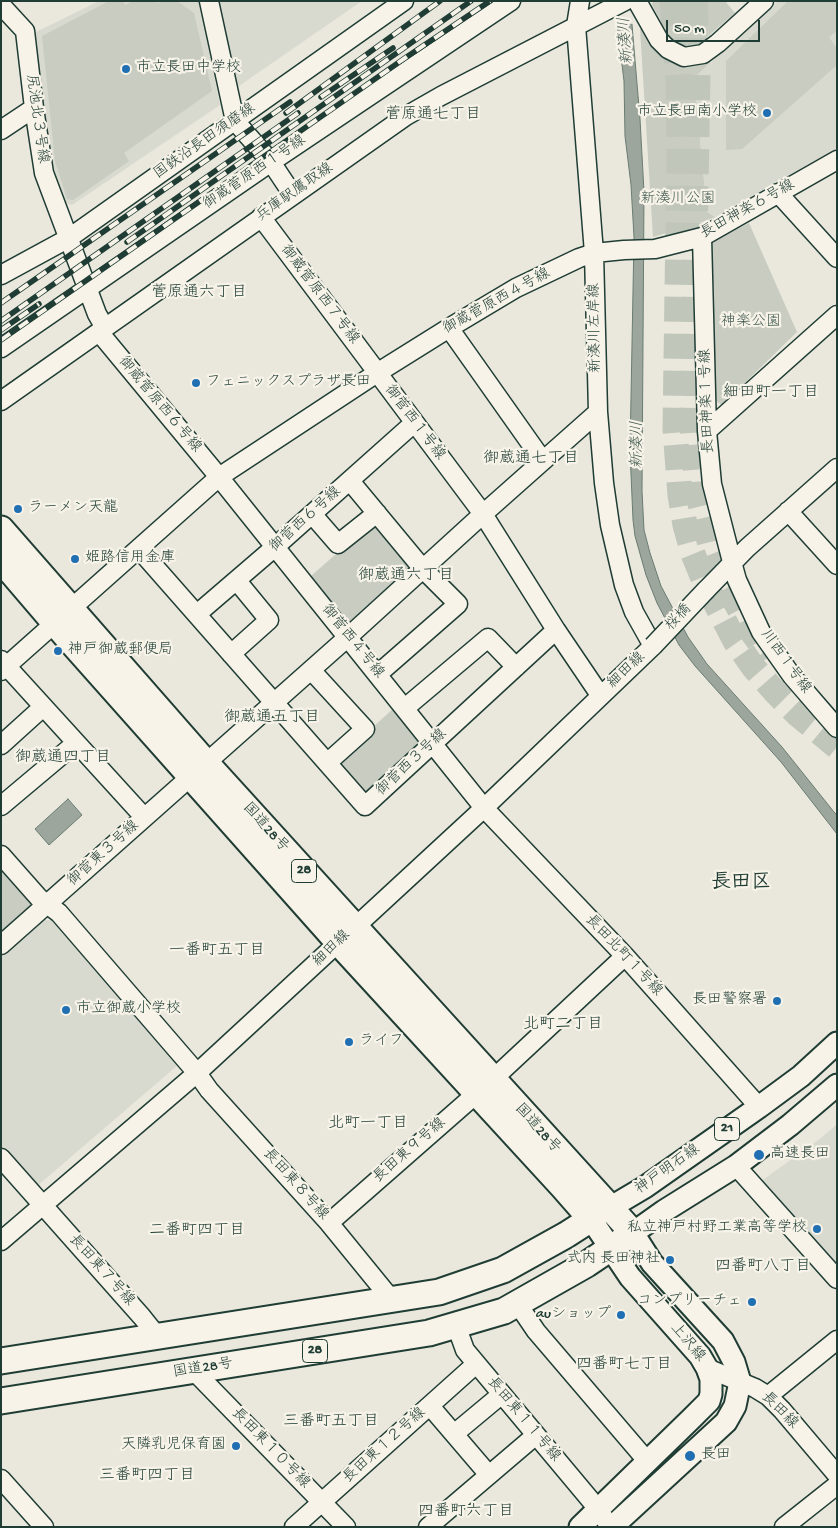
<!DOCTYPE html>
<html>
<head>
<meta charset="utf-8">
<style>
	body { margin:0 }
	#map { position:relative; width:838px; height:1528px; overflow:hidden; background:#eae8dd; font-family:"Gochi Hand",sans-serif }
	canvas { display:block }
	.frame { position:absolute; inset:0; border:2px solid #1f3d34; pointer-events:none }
	.scale { position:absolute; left:666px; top:20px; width:94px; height:22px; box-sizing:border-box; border:2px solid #1f3d34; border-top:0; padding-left:6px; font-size:15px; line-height:18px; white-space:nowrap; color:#1f3d34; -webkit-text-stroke:4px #f7f3e8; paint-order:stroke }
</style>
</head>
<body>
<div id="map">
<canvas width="838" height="1528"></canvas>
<div class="frame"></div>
<div class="scale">50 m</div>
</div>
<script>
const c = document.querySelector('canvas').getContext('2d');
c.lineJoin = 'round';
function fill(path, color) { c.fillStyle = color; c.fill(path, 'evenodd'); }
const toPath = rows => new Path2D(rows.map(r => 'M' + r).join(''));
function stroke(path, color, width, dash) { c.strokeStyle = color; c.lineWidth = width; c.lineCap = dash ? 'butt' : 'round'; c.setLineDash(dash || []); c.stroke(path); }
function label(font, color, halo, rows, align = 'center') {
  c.font = font + ' "Gochi Hand","Klee One",sans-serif'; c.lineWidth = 4.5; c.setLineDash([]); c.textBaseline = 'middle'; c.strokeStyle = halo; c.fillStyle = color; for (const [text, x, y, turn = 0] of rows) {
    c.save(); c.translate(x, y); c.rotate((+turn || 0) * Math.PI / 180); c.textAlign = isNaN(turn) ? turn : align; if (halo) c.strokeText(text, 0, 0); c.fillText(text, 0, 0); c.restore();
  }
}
const built = toPath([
	[99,1,199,1,220,105,72,205,65,203,51,162,34,33],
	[217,1,362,1,236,88],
	[778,1,837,1,837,148,715,217,707,212,694,78],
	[41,920,53,920,178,1065,36,1187,1,1148,1,956],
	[837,1124,837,1274,757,1184,821,1138]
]);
const green = toPath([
	[109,1,123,1,125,5,133,1,157,1,158,3,163,1,177,1,194,13,212,91,124,153,129,161,73,200,67,199,55,161,42,36],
	[653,1,725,1,735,13,700,43,690,45,681,43,669,36,652,5],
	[788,1,837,1,837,31,829,37,837,49,837,65,742,149,726,150,726,61],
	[644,28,706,59,710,63,694,78,707,212,715,217,700,223,653,237,640,29],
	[749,223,797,332,722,405,716,401,712,242],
	[371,523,378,523,412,567,353,621,345,621,311,576],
	[395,707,423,747,371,795,361,795,338,767,338,759],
	[1,870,32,903,33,910,1,938]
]);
const water = toPath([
	[616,1,630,1,640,119,644,192,642,491,644,530,650,553,661,586,688,637,707,664,782,747,834,812,837,815,837,834,781,762,695,666,679,645,657,603,646,575,635,536,633,520,630,451,634,237,631,185,625,136,624,81,617,24,616,1],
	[68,799,82,815,49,845,35,829,68,799]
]);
const pier = toPath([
	[614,1,632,1,634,24,614,23]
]);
const highwayTunnel = toPath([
	[672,1,678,80,679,154,675,429,680,495,685,525,693,554,705,583,735,641,754,668,776,693,797,714,837,747],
	[695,1,698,71,692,426,697,491,711,549,722,577,751,631,770,656]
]);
const minor = toPath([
	[209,1,235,121,271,162,293,195],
	[637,1,659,40,668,49,684,57,703,54,718,43,764,1],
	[1,5,25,31,34,108,44,173,97,314,105,328],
	[1,130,34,108],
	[778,193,837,258],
	[261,217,483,514,556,630,600,695],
	[702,237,707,431,712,484,732,562,737,580,761,632,792,676,837,728],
	[1,275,69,238,404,1],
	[449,328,543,461],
	[99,332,219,477,484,808,625,956,759,1107],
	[1,348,271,162,511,1],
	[1,401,406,116,441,96,625,1],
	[707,431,837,315],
	[350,481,423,569,458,604,378,674],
	[788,511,837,565],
	[312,514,338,544,377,513],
	[139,549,365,806,556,630],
	[706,590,747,548,837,468],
	[197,614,275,547,414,423],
	[231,654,269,620,237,581],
	[1,660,144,817],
	[311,670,365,729,327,763],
	[1,671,219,477,377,373,449,328,516,288,579,258,594,253,624,250,655,249,702,237,837,160],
	[405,708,488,638,516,667],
	[1,745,43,707],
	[1,806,76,743],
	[1,855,39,898,59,913,197,1073,209,1090,329,1223,391,1299],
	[1,945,348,637,483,514,598,412],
	[1,1158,142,1317,158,1337],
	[736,1166,837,1279],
	[329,1223,492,1080,625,956],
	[1,1241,197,1073,484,808,653,646,634,612,624,585,610,525,604,483,598,412,594,253,576,26,580,1],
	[517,1303,536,1331,648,1462],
	[456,1325,465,1350,598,1509,610,1527],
	[707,1368,755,1388,768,1396,782,1410,837,1475],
	[194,1371,346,1527],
	[768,1396,837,1340],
	[430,1406,489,1475],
	[454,1434,502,1394],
	[1,1479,44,1527],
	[294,1527,476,1364],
	[428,1527,536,1435],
	[784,1527,837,1485]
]);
const major = toPath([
	[580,1527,692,1418,709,1401,711,1394,711,1379,707,1368,700,1356,630,1277,591,1219,645,1187,759,1107,801,1076,837,1043],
	[612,1527,726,1422,735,1406,740,1382,734,1362,723,1341,652,1263,633,1233,664,1211,736,1166,790,1125,837,1085]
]);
const highway = toPath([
	[1,529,206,763,633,1233,587,1264,504,1311,429,1333,1,1401],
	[1,560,67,637,339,943,563,1187,591,1219,566,1235,503,1270,439,1292,1,1361]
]);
const rail = toPath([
	[321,97,393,48],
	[286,113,440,1],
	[127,242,471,1],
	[1,303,290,102],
	[1,321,298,113],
	[1,330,39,304],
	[1,340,405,58,490,1]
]);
const minorBridge = toPath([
	[653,646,706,590]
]);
const markers = [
	[126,69,5,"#1f6fb2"],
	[767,113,5,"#1f6fb2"],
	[196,383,5,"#1f6fb2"],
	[18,509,5,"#1f6fb2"],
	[75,559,5,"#1f6fb2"],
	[58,651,5,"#1f6fb2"],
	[777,1001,5,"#1f6fb2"],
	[66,1010,5,"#1f6fb2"],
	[349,1042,5,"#1f6fb2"],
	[759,1155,6,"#1f6fb2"],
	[817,1229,5,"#1f6fb2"],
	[670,1260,5,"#1f6fb2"],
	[752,1302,5,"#1f6fb2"],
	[621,1315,5,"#1f6fb2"],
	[236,1446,5,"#1f6fb2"],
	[690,1456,6,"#1f6fb2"]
];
const shields = [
	[304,871,25],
	[727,1129,25],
	[315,1351,25]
];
const shieldNames = [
	["28",304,871],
	["21",727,1129],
	["28",315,1351]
];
const poiNames = [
	["市立長田中学校",136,69],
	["市立長田南小学校",757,113,"right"],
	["フェニックスプラザ長田",206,383],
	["ラーメン天龍",28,509],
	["姫路信用金庫",85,559],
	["神戸御蔵郵便局",68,651],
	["長田警察署",767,1001,"right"],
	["市立御蔵小学校",76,1010],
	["ライフ",359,1042],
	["高速長田",770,1155],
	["私立神戸村野工業高等学校",807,1229,"right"],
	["式内 長田神社",660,1260,"right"],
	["コンプリーチェ",742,1302,"right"],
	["auショップ",611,1315,"right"],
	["天隣乳児保育園",226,1446,"right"],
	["長田",701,1456]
];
const streetNames = [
	["尻池北３号線",36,119,82],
	["国鉄沿長田須磨線",205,142,-35],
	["御蔵菅原西１号線",255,173,-34],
	["兵庫駅鷹取線",295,193,-35],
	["長田神楽６号線",748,210,-29],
	["御蔵菅原西７号線",319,295,53],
	["御蔵菅原西４号線",497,302,-29],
	["新湊川左岸線",596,328,-91],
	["長田神楽１号線",708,401,-92],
	["御蔵菅原西６号線",159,405,50],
	["御菅西１号線",414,423,53],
	["御菅西６号線",306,520,-42],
	["桜橋",679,618,-47],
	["御菅西４号線",352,642,51],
	["川西１号線",785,662,54],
	["細田線",627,671,-43],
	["御菅西３号線",412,763,-43],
	["国道28号",265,828,48],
	["御菅東３号線",104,854,-42],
	["細田線",332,949,-44],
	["長田北町１号線",623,956,47],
	["国道28号",537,1129,48],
	["長田東９号線",410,1151,-41],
	["神戸明石線",668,1170,-35],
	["長田東８号線",295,1185,48],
	["長田東７号線",101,1271,48],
	["上沢線",687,1343,50],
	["国道28号",203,1369,-9],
	["長田線",779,1411,45],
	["長田東１１号線",523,1420,50],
	["長田東１２号線",385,1446,-42],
	["長田東１０号線",270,1449,46]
];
const parkNames = [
	["新湊川公園",678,200],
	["神楽公園",751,323]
];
const waterNames = [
	["新湊川",627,41,-94],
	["新湊川",639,445,-90]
];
const neighbourhoodNames = [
	["菅原通七丁目",433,116],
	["菅原通六丁目",199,294],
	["細田町一丁目",771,394],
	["御蔵通七丁目",531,460],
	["御蔵通六丁目",406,577],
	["御蔵通五丁目",272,719],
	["御蔵通四丁目",63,759],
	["一番町五丁目",217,952],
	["北町二丁目",563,1026],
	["北町一丁目",368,1125],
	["二番町四丁目",197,1232],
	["四番町八丁目",763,1268],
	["四番町七丁目",624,1366],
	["三番町五丁目",331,1423],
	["三番町四丁目",147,1477],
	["四番町六丁目",466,1513]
];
const districtNames = [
	["長田区",741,884]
];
fill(built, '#d9dacf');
fill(green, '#c8ccc1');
fill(water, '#9ca69c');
stroke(water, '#6a7c72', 1);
fill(pier, '#eae8dd');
stroke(highwayTunnel, '#c1c6bb', 25, [25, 12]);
stroke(minor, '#1f3d34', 21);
stroke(major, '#1f3d34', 25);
stroke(highway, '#1f3d34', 29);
stroke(minor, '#f7f3e8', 18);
stroke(major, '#f7f3e8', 21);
stroke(highway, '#f7f3e8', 25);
stroke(rail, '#1f3d34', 5.5);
stroke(rail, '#f7f3e8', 4, [11]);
stroke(minorBridge, '#1f3d34', 21, []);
stroke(minorBridge, '#f7f3e8', 18);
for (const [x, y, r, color] of markers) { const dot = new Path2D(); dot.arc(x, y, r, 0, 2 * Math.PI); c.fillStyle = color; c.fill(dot); stroke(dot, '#f7f3e8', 2); }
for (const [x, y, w] of shields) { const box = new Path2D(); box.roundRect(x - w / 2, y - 11.5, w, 23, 4); c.fillStyle = '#f7f3e8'; c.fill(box); stroke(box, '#1f3d34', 1); }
label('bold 14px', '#1f3d34', null, shieldNames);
label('15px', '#1f3d34', '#f7f3e8', poiNames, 'left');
label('15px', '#1f3d34', '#f7f3e8', streetNames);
label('15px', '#415a50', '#f7f3e8', parkNames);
label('italic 16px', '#445c53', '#f7f3e8', waterNames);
label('16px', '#1f3d34', '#f7f3e8', neighbourhoodNames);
label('bold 20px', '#1f3d34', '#f7f3e8', districtNames);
</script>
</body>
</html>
